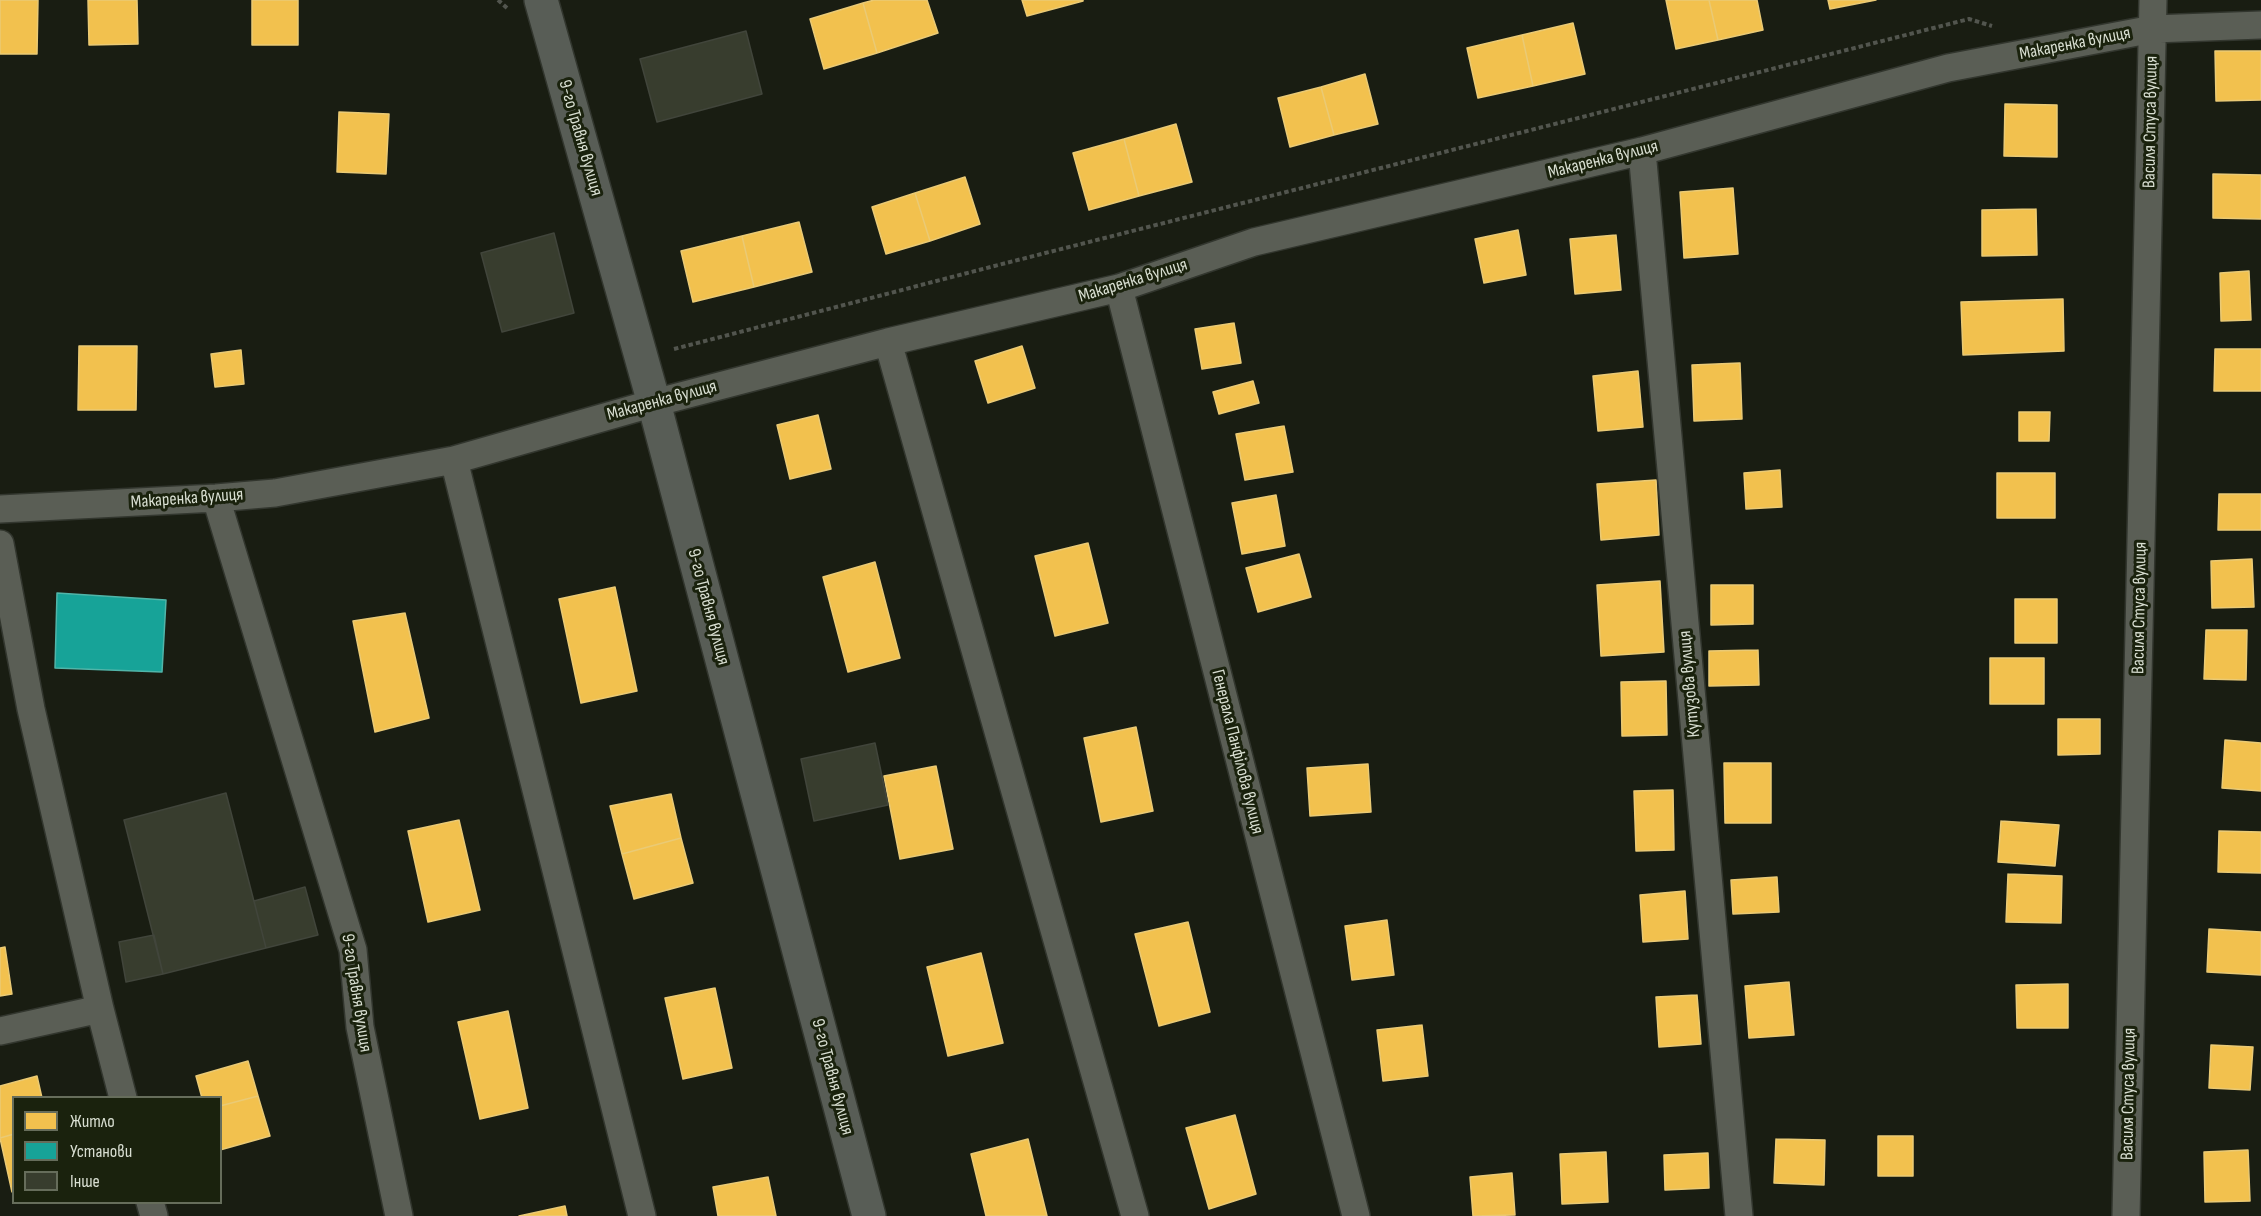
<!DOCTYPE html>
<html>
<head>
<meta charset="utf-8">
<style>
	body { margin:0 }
	#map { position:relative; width:2261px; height:1216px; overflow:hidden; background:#191d12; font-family:"Sofia Sans Condensed",sans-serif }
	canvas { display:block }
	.legend { position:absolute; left:12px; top:1096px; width:210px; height:108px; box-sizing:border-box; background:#1a220d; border:2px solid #666d5b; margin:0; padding:8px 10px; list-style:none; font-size:18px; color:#d8ded1 }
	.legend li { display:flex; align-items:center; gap:12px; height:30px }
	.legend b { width:30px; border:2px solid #666d5b }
</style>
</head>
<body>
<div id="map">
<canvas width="2261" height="1216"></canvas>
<ul class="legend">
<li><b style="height:16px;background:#f2c14e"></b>Житло</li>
<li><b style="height:16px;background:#17a398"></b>Установи</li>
<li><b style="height:16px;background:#383d2e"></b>Інше</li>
</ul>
</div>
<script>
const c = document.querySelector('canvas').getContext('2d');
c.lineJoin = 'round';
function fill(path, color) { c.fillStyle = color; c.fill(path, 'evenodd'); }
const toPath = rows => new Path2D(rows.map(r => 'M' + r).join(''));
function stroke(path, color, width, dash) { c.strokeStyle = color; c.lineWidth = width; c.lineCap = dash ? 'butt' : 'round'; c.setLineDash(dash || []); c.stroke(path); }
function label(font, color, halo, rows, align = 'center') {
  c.font = font + ' "Sofia Sans Condensed",sans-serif'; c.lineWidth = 6; c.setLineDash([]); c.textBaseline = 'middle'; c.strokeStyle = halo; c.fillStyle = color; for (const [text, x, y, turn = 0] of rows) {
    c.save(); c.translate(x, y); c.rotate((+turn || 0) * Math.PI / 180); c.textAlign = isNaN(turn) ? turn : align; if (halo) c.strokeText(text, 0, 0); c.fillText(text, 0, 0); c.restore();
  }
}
const homes = toPath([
	[0,0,38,0,37,54,0,54,0,0],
	[88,0,137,0,138,44,89,45,88,0],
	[252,0,298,0,298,45,252,45,252,0],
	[874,0,927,0,938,33,877,53,863,3,874,0],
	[1022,0,1083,0,1083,1,1027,16,1022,0],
	[1666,0,1709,0,1718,40,1676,49,1666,0],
	[1709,0,1757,0,1763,30,1718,40,1709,0],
	[1828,0,1876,0,1830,9,1828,0],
	[863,3,877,53,824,69,810,19,863,3],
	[1573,23,1585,74,1533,86,1522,35,1573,23],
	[1522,35,1533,86,1478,98,1467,48,1522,35],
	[2215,51,2261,51,2261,100,2216,101,2215,51],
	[1365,74,1378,124,1334,135,1321,87,1365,74],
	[1321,87,1334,135,1290,147,1278,98,1321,87],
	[2005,104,2057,105,2057,157,2004,156,2005,104],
	[339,112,389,114,386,174,337,172,339,112],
	[1176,124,1192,182,1139,196,1124,139,1176,124],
	[1124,139,1139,196,1089,210,1073,153,1124,139],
	[2213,174,2261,175,2261,219,2213,218,2213,174],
	[965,177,980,224,930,241,915,193,965,177],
	[1733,188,1738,254,1684,258,1680,192,1733,188],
	[915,193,930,241,886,254,872,207,915,193],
	[2036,209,2037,255,1982,256,1982,210,2036,209],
	[799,222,812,272,754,287,742,236,799,222],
	[1518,230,1526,275,1484,283,1475,239,1518,230],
	[1616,235,1621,290,1575,294,1570,239,1616,235],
	[742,236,754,287,693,302,681,251,742,236],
	[2249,271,2251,320,2221,321,2220,273,2249,271],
	[2063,299,2064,351,1963,355,1961,302,2063,299],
	[1234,323,1241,363,1202,369,1195,329,1234,323],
	[79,346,137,346,136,410,78,410,79,346],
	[1022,346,1035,388,988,403,975,361,1022,346],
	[2215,349,2261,349,2261,391,2214,391,2215,349],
	[241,350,244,384,215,387,211,354,241,350],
	[1740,363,1742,419,1694,421,1692,365,1740,363],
	[1638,371,1643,427,1598,431,1593,376,1638,371],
	[1253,381,1259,403,1219,414,1213,392,1253,381],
	[2019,412,2050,412,2049,441,2019,441,2019,412],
	[818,415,831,469,790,479,777,425,818,415],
	[1284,426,1293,472,1245,480,1236,434,1284,426],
	[1780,470,1782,507,1746,509,1744,473,1780,470],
	[1997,473,2055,473,2055,518,1997,518,1997,473],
	[1656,480,1659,535,1601,540,1597,484,1656,480],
	[2219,494,2261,494,2261,530,2218,530,2219,494],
	[1276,495,1285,546,1242,554,1232,503,1276,495],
	[1088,543,1108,623,1055,636,1035,556,1088,543],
	[1299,554,1311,597,1258,612,1246,568,1299,554],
	[2252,559,2254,607,2212,608,2211,561,2252,559],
	[875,562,900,658,848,672,823,577,875,562],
	[1660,581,1664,652,1601,656,1597,585,1660,581],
	[1711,585,1753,585,1753,624,1711,625,1711,585],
	[615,587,637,691,581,703,559,599,615,587],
	[2015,599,2057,599,2057,643,2015,643,2015,599],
	[405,613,429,718,375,732,353,621,405,613],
	[2206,630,2247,630,2246,680,2204,679,2206,630],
	[1758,650,1759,685,1709,686,1709,651,1758,650],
	[1990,658,2044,658,2044,704,1990,704,1990,658],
	[1666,681,1667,735,1622,736,1621,682,1666,681],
	[2058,719,2100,719,2100,754,2058,755,2058,719],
	[1136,727,1153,811,1101,822,1084,738,1136,727],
	[2225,740,2261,743,2261,791,2222,788,2225,740],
	[1724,763,1771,763,1771,823,1725,823,1724,763],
	[1368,764,1371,812,1310,816,1307,768,1368,764],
	[936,766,953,849,900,859,884,776,936,766],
	[1673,790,1674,850,1636,851,1634,791,1673,790],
	[671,794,681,838,622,854,610,806,671,794],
	[459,820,480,910,428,922,408,831,459,820],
	[2001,821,2059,825,2055,866,1998,862,2001,821],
	[2219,831,2261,832,2261,873,2218,872,2219,831],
	[681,838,693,883,634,899,622,854,681,838],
	[2008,874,2062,876,2061,923,2006,922,2008,874],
	[1777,877,1779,912,1733,914,1731,880,1777,877],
	[1685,891,1688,939,1643,942,1640,895,1685,891],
	[1387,920,1394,975,1352,980,1345,926,1387,920],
	[1188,922,1210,1012,1159,1026,1135,934,1188,922],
	[2209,929,2261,932,2261,975,2207,972,2209,929],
	[5,947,12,994,0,996,0,948,5,947],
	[981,953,1003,1043,948,1056,927,967,981,953],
	[1789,982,1794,1035,1749,1038,1745,986,1789,982],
	[2068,984,2068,1028,2017,1028,2016,985,2068,984],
	[715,988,732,1068,683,1079,665,998,715,988],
	[1697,995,1701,1044,1659,1047,1656,997,1697,995],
	[508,1011,528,1108,480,1119,458,1022,508,1011],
	[1422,1025,1428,1076,1383,1081,1377,1030,1422,1025],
	[2211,1045,2253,1047,2250,1090,2209,1088,2211,1045],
	[248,1061,258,1096,220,1106,220,1098,202,1098,196,1076,248,1061],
	[37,1076,42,1098,14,1098,14,1134,0,1138,0,1086,37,1076],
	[258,1096,270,1136,220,1150,220,1106,258,1096],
	[1235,1115,1256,1194,1209,1209,1186,1128,1235,1115],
	[14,1134,14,1191,12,1192,0,1138,14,1134],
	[1878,1136,1913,1136,1913,1176,1878,1176,1878,1136],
	[1028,1139,1047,1216,986,1216,971,1154,1028,1139],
	[1776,1139,1825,1140,1824,1185,1774,1183,1776,1139],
	[2248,1150,2250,1201,2205,1202,2204,1152,2248,1150],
	[1606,1152,1608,1202,1562,1204,1560,1154,1606,1152],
	[1708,1153,1709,1188,1665,1190,1664,1155,1708,1153],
	[1512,1173,1515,1215,1473,1216,1470,1177,1512,1173],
	[768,1177,776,1216,718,1216,713,1187,768,1177],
	[565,1206,567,1216,519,1216,565,1206]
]);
const public = toPath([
	[57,593,166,600,162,672,55,668,57,593]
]);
const building = toPath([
	[746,31,762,94,657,122,640,59,746,31],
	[554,233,574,313,502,332,481,253,554,233],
	[875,743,888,805,814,821,801,759,875,743],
	[226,793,266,948,163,974,124,820,226,793],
	[305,887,318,935,266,948,254,901,305,887],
	[154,935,163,974,126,982,119,942,154,935]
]);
const path = toPath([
	[498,0,507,8],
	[674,349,1006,263,1969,19,1992,26]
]);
const street = toPath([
	[1642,151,1739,1216],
	[1119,288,1356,1216],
	[888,342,1135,1216],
	[454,460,642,1216],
	[216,498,353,950,360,1027,399,1216],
	[0,509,216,498,275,493,454,460,654,403,888,342,1119,288,1254,242,1642,151,1948,68,2153,29,2261,25],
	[0,544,31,709,100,1009,123,1098],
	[0,1031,100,1009],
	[150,1202,154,1216],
	[2126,1216,2153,0]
]);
const secondary = toPath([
	[541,0,654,403,869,1216]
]);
const streetNames = [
	["Макаренка вулиця",2075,44,-11],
	["Василя Стуса вулиця",2151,122,-89],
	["9-го Травня вулиця",580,138,74],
	["Макаренка вулиця",1603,160,-14],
	["Макаренка вулиця",1133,281,-17],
	["Макаренка вулиця",662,401,-15],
	["Макаренка вулиця",187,499,-4],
	["9-го Травня вулиця",708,607,75],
	["Василя Стуса вулиця",2140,608,-89],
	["Кутузова вулиця",1690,684,-95],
	["Генерала Панфілова вулиця",1237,752,76],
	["9-го Травня вулиця",356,993,81],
	["9-го Травня вулиця",832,1077,75],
	["Василя Стуса вулиця",2129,1094,-89]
];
fill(homes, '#f2c14e');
stroke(homes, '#eaca75', 1.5);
fill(public, '#17a398');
stroke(public, '#51b5a9', 1.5);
fill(building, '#383d2e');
stroke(building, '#41453b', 1.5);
stroke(street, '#32362e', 30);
stroke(secondary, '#32362e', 36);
stroke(path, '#52554e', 4, [4.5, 3]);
stroke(street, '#5a5e55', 27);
stroke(secondary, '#585d56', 33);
label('18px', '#d8ded1', '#1a220d', streetNames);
</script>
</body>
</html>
